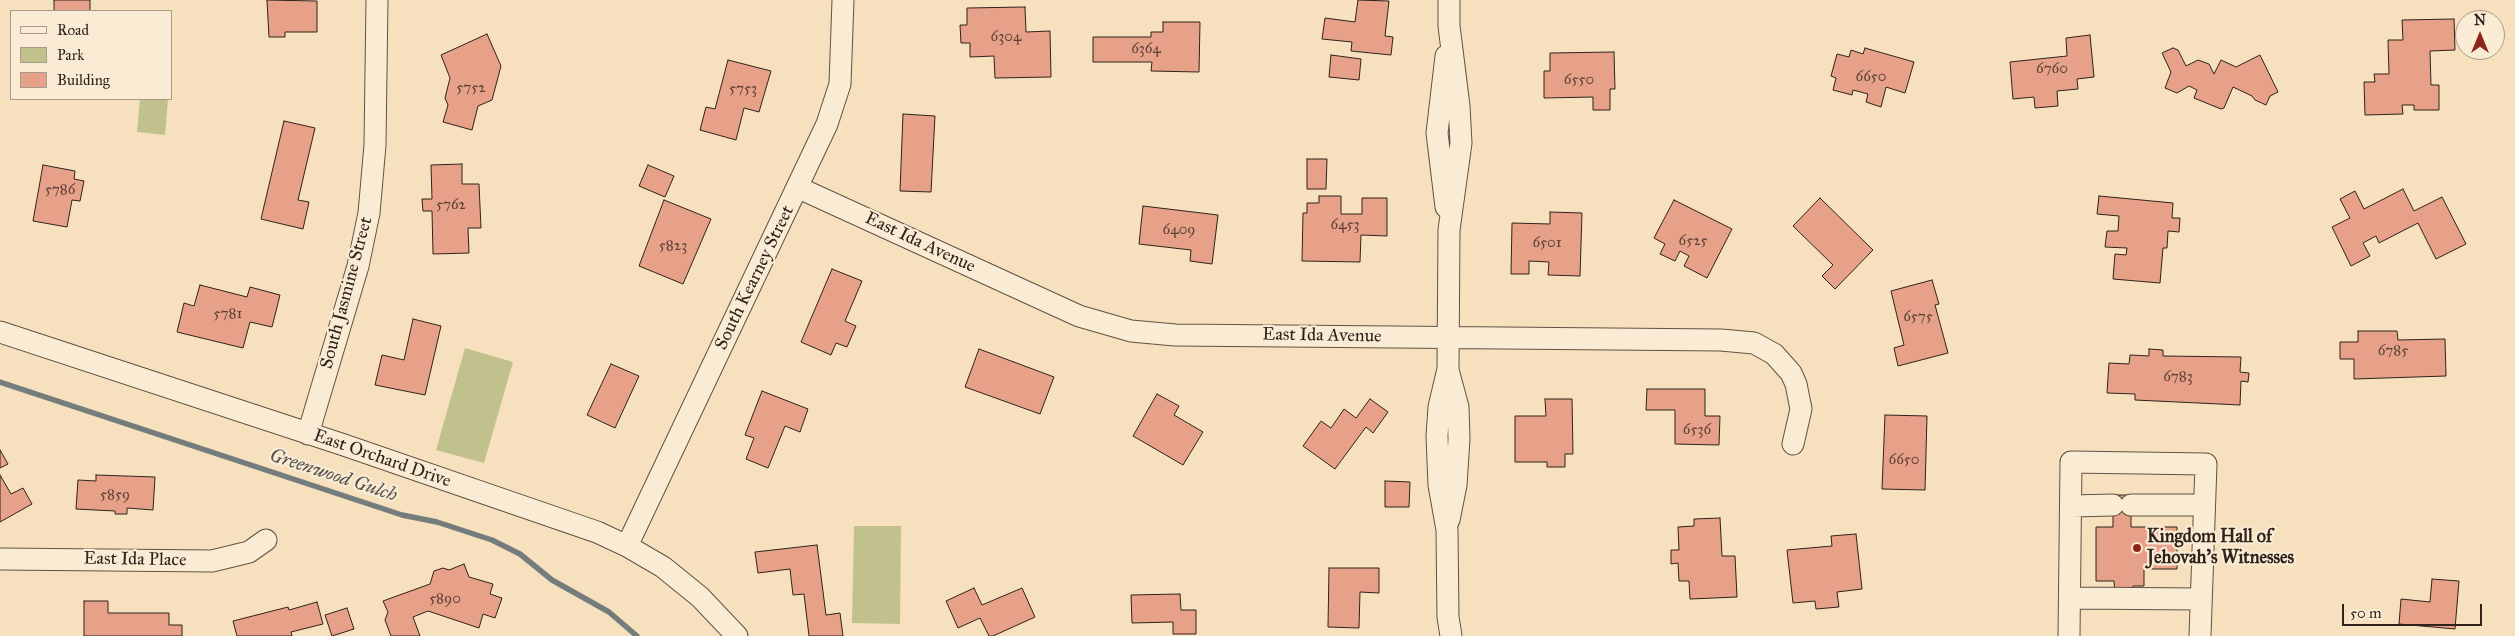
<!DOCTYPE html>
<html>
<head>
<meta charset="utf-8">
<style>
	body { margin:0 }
	#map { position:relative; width:2515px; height:636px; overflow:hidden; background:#f7e0bd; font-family:"IM FELL Great Primer",serif }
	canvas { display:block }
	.legend { position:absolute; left:10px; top:10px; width:162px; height:90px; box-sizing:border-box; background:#faebd4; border:1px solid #a89b8a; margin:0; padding:6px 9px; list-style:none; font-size:15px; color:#2e221b }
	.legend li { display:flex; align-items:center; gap:10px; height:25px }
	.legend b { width:25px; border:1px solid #a89b8a }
	.north { position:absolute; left:2455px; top:10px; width:50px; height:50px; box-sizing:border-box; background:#faebd4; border:1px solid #a89b8a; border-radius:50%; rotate:0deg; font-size:14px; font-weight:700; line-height:20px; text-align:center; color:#2e221b }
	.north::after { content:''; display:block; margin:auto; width:18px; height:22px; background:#8f2418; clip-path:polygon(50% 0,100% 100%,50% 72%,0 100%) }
	.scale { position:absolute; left:2342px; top:604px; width:140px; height:22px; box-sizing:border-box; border:2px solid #2e221b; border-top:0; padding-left:6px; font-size:15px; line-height:18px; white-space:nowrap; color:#2e221b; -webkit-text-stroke:4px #faebd4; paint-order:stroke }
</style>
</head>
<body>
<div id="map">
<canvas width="2515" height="636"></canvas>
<ul class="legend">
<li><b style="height:6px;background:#faebd4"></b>Road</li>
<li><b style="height:14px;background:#c1c18e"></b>Park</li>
<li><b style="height:14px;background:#e7a189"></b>Building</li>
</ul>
<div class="north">N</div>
<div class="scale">50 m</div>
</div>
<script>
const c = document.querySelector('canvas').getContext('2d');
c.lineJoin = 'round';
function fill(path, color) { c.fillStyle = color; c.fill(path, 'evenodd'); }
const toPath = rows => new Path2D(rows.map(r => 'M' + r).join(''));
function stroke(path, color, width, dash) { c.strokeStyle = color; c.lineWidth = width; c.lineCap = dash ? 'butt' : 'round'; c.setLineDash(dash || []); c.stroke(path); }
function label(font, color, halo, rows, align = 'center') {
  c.font = font + ' "IM FELL Great Primer",serif'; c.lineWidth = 4.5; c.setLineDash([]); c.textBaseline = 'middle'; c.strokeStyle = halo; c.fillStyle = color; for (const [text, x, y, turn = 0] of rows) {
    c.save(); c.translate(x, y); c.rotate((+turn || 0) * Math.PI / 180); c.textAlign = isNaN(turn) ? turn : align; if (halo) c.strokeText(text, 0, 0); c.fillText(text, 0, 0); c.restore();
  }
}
const green = toPath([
	[140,99,168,99,165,135,137,132],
	[465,348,513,362,484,463,436,450],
	[854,526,901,526,900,624,852,623]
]);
const stream = toPath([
	[0,382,402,515,437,522,492,540,520,554,552,580,609,612,637,636]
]);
const building = toPath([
	[54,0,90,0,90,11,54,11,54,0],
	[267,0,317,1,317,32,285,32,285,37,269,37,267,0],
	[1358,0,1389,1,1385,36,1393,37,1391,55,1351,51,1352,42,1322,39,1325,18,1355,22,1358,0],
	[1025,7,1026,32,1050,31,1051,77,995,78,994,56,970,57,970,43,961,43,960,25,967,25,967,8,1025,7],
	[2454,19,2455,50,2430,51,2431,85,2439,85,2439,110,2414,110,2414,105,2402,105,2403,114,2365,115,2364,82,2375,82,2374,74,2389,74,2388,40,2403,40,2402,20,2454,19],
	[1163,22,1200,22,1199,72,1151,71,1152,62,1093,62,1093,37,1151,37,1151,32,1163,32,1163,22],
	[487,34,501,66,492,100,478,106,472,130,443,122,448,105,445,98,450,78,441,55,487,34],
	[2090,35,2094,77,2077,79,2078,89,2057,91,2058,106,2035,108,2034,97,2013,99,2010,62,2067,56,2066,38,2090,35],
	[1865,48,1914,62,1905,93,1886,87,1881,107,1866,102,1868,94,1853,90,1852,95,1833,90,1836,78,1831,76,1837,54,1849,57,1851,50,1863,54,1865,48],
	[2173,48,2178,50,2186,66,2198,60,2209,64,2214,74,2221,60,2236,67,2260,55,2278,92,2270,96,2266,105,2255,100,2252,96,2233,87,2224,108,2221,109,2194,98,2197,90,2189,86,2177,93,2165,88,2171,72,2162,53,2173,48],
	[1614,52,1615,89,1610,89,1610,110,1593,110,1593,97,1544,98,1544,71,1550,71,1550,53,1614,52],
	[1331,55,1361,59,1359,80,1329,77,1331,55],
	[728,60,771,71,759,112,744,108,736,140,700,130,706,107,715,109,728,60],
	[903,114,935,116,931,192,900,191,903,114],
	[284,121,315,128,298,200,309,202,303,229,261,219,284,121],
	[1307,159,1327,159,1326,189,1307,189,1307,159],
	[462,164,462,184,479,184,481,228,468,228,469,253,433,254,432,211,423,211,422,199,432,199,431,165,462,164],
	[43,165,75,171,74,179,84,181,80,201,72,200,67,227,33,221,43,165],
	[648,165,674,176,665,197,639,186,648,165],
	[2403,189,2414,211,2442,197,2466,244,2436,259,2418,223,2379,243,2376,236,2363,243,2370,256,2351,266,2332,227,2350,218,2340,199,2355,191,2364,209,2403,189],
	[1319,196,1341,196,1341,214,1362,214,1362,198,1387,198,1387,236,1361,235,1360,262,1302,261,1303,213,1307,213,1307,203,1319,203,1319,196],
	[2099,196,2173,203,2172,218,2180,218,2179,232,2168,231,2167,248,2163,248,2160,283,2113,279,2115,254,2126,255,2127,248,2105,247,2107,231,2118,231,2119,216,2097,214,2099,196],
	[1820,198,1873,250,1835,289,1822,276,1833,265,1793,226,1820,198],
	[664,200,711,219,683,284,639,266,664,200],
	[1674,200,1732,229,1707,278,1684,266,1689,256,1680,251,1675,261,1660,254,1665,244,1654,238,1674,200],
	[1143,206,1218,215,1212,264,1190,261,1191,250,1139,244,1143,206],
	[1550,212,1582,213,1580,276,1548,275,1549,262,1529,261,1529,274,1511,274,1512,223,1550,224,1550,212],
	[832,269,862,281,845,321,856,326,847,347,836,343,831,355,801,342,832,269],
	[1932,280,1939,304,1935,305,1948,353,1898,366,1894,348,1904,345,1891,291,1932,280],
	[200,285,247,297,250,287,280,295,272,327,250,322,243,348,177,332,184,303,194,306,200,285],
	[413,319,441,326,425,395,375,385,382,355,404,360,413,319],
	[2358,331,2397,331,2398,340,2445,339,2446,376,2354,379,2354,359,2340,359,2340,342,2358,342,2358,331],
	[979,349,1054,377,1040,414,965,387,979,349],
	[2149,349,2163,350,2163,356,2241,357,2240,372,2249,373,2248,382,2241,381,2240,405,2135,400,2135,394,2107,393,2109,363,2129,364,2130,355,2149,356,2149,349],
	[611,364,639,376,615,428,587,415,611,364],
	[1647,389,1705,389,1705,416,1720,416,1719,445,1675,444,1675,410,1646,410,1647,389],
	[762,391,808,409,800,432,785,426,768,468,746,459,754,438,745,435,762,391],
	[1157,394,1179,406,1174,415,1203,432,1183,465,1133,436,1157,394],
	[1370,399,1388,412,1373,433,1366,427,1335,469,1303,446,1321,421,1331,428,1344,409,1356,418,1370,399],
	[1545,399,1572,399,1573,454,1565,454,1565,467,1547,467,1547,462,1515,462,1515,416,1546,416,1545,399],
	[1885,415,1927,416,1925,490,1882,489,1885,415],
	[0,450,8,464,0,468,0,450],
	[0,475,11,494,23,488,32,504,0,522,0,475],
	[96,475,155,477,153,510,127,508,127,514,115,514,115,511,76,509,78,480,96,481,96,475],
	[1385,481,1410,482,1409,507,1385,507,1385,481],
	[2113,495,2131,495,2131,527,2177,527,2177,569,2144,569,2144,586,2133,586,2133,595,2115,595,2114,581,2096,581,2096,527,2113,527,2113,495],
	[1720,518,1722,556,1735,556,1737,597,1690,599,1689,581,1679,581,1678,563,1671,564,1671,550,1679,550,1678,527,1694,526,1694,519,1720,518],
	[1856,534,1862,589,1837,592,1839,607,1816,609,1815,601,1793,603,1787,550,1832,546,1831,536,1856,534],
	[817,545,826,615,840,613,843,636,809,636,804,594,793,595,790,569,758,573,755,552,817,545],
	[464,564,469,577,493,584,490,594,502,598,495,618,483,614,479,628,428,611,413,617,420,636,391,636,385,620,388,612,383,601,430,584,434,571,443,568,449,570,464,564],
	[1329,568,1379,568,1379,593,1360,592,1359,628,1328,627,1329,568],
	[2432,579,2459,581,2455,629,2399,624,2401,599,2430,602,2432,579],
	[974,588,982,605,1022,588,1035,617,993,636,989,636,980,618,958,628,946,601,974,588],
	[1180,594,1181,610,1196,610,1196,634,1173,634,1173,622,1132,623,1131,595,1180,594],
	[84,601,108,601,108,613,169,613,169,625,182,625,182,636,84,636,84,601],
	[317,602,323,624,291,632,292,636,237,636,233,621,288,607,289,610,317,602],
	[347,608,354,629,332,636,325,615,347,608]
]);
const minor = toPath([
	[1449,0,1449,26,1459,106,1461,143,1449,230,1448,369,1439,407,1437,436,1439,485,1447,530,1448,617,1451,636],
	[1446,56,1437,133,1446,207],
	[799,188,1079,316,1131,331,1175,335,1721,340,1754,343,1774,354,1791,373,1796,384,1801,409,1793,444],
	[0,332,344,445,597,532,627,546,663,567,700,597,737,636],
	[1448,370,1458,407,1459,439,1456,485,1449,520],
	[308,434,358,266,369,213,375,145,377,0],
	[2131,505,2204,505],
	[2071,506,2113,505],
	[627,546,827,124,840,84,843,0],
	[0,559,212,561,249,552,266,540],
	[2070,598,2201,599],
	[2069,636,2071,462,2206,464,2200,636]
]);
const markers = [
	[2137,548,5,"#8f2418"]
];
const numberNames = [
	["6304",1006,37],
	["6364",1146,49],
	["6760",2052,69],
	["6650",1871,77],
	["6550",1579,80],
	["5752",471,88],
	["5753",743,89],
	["5786",60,190],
	["5762",451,205],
	["6453",1345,225],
	["6409",1179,230],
	["6525",1693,241],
	["6501",1547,243],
	["5823",673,246],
	["5781",228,314],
	["6575",1918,317],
	["6785",2393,351],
	["6783",2178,377],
	["6536",1697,430],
	["6650",1904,460],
	["5859",115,495],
	["5890",445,599]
];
const streetNames = [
	["East Ida Avenue",920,243,25],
	["South Kearney Street",755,278,-64],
	["South Jasmine Street",347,293,-75],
	["East Ida Avenue",1322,336,1],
	["East Orchard Drive",382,459,19],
	["East Ida Place",135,560,1]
];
const poiNames = [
	["Kingdom Hall of",2147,538],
	["Jehovah's Witnesses",2147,559]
];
const waterNames = [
	["Greenwood Gulch",333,476,18]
];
fill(green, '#c1c18e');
stroke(stream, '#747d7c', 5.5);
fill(building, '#e7a189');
stroke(building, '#2e221b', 1);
stroke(minor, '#605244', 23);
stroke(minor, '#faebd4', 21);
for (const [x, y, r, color] of markers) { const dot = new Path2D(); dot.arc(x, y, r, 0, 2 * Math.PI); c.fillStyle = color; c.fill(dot); stroke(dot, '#faebd4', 2); }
label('15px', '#5c4236', null, numberNames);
label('18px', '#2e221b', '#faebd4', streetNames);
label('bold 18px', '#2e221b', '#faebd4', poiNames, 'left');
label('italic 19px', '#51504b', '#faebd4', waterNames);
</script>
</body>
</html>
